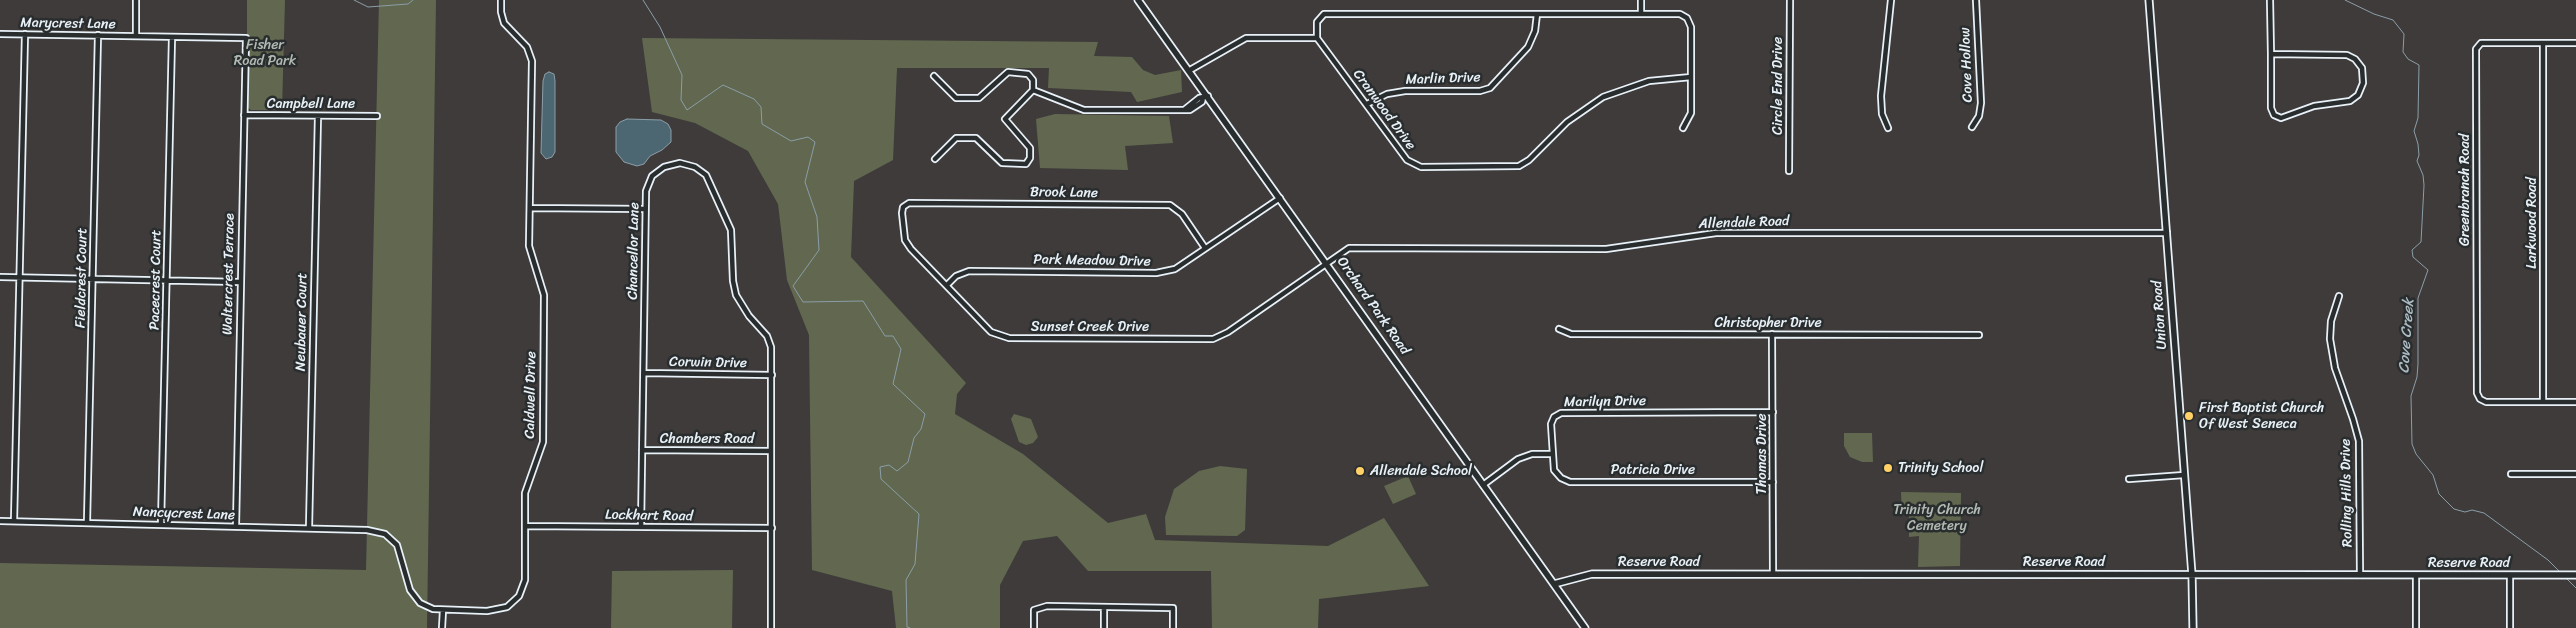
<!DOCTYPE html>
<html>
<head>
<meta charset="utf-8">
<style>
	body { margin:0 }
	canvas { display:block; background:#3e3b3a }
</style>
</head>
<body>
<canvas width="2576" height="628"></canvas>
<script>
const c = document.querySelector('canvas').getContext('2d');
c.lineJoin = 'round';
function fill(path, color) { c.fillStyle = color; c.fill(path, 'evenodd'); }
const toPath = rows => new Path2D(rows.map(r => 'M' + r).join(''));
function stroke(path, color, width, dash) { c.strokeStyle = color; c.lineWidth = width; c.lineCap = dash ? 'butt' : 'round'; c.setLineDash(dash || []); c.stroke(path); }
function label(font, color, halo, rows, align = 'center') {
  c.font = font + ' Sriracha,sans-serif'; c.lineWidth = 5; c.setLineDash([]); c.textBaseline = 'middle'; c.strokeStyle = halo; c.fillStyle = color; for (const [text, x, y, turn = 0] of rows) {
    c.save(); c.translate(x, y); c.rotate((+turn || 0) * Math.PI / 180); c.textAlign = isNaN(turn) ? turn : align; if (halo) c.strokeText(text, 0, 0); c.fillText(text, 0, 0); c.restore();
  }
}
const green = toPath([
	[247,0,285,0,282,110,251,110,247,107],
	[379,0,436,0,427,628,0,628,0,563,366,570],
	[642,38,1098,42,1094,56,1132,57,1143,70,1155,75,1181,70,1182,92,1137,102,1131,92,1048,88,1049,68,897,68,893,160,854,181,851,257,966,383,957,394,955,414,1023,454,1108,523,1146,514,1155,540,1328,546,1384,518,1429,586,1319,599,1318,628,1212,628,1211,571,1088,571,1057,536,1023,541,1000,585,1000,628,896,628,892,591,812,570,809,335,787,280,778,204,748,151,695,123,652,112],
	[1055,114,1169,116,1173,143,1125,146,1128,170,1040,168,1036,119],
	[1014,414,1031,419,1038,437,1033,443,1026,445,1019,442,1011,419],
	[1844,433,1872,433,1873,462,1862,462,1850,457,1844,446],
	[1220,466,1247,469,1245,530,1237,536,1166,535,1165,517,1174,489,1199,471],
	[1408,476,1416,494,1393,504,1384,486],
	[1901,492,1961,493,1960,566,1918,567,1919,536,1909,537,1909,516,1902,515],
	[733,570,732,628,611,628,612,571]
]);
const water = toPath([
	[549,72,554,74,555,81,555,152,552,157,546,159,541,153,543,81,545,74,549,72],
	[627,119,661,120,668,124,671,130,671,142,662,150,650,156,644,164,637,166,624,162,616,152,616,127,620,122,627,119]
]);
const stream = toPath([
	[354,0,368,7,408,4,413,0],
	[643,0,660,27,682,75,681,100,687,110,723,85,754,99,761,107,762,124,791,141,808,137,815,142,805,182,817,217,819,250,793,286,803,302,863,301,885,336,893,336,901,349,893,384,925,414,921,429,914,438,908,462,897,471,889,465,880,467,881,479,919,514,915,564,906,580,907,627,910,628],
	[2345,0,2374,14,2393,20,2404,34,2403,52,2408,59,2419,65,2418,118,2414,131,2418,144,2419,155,2417,161,2423,175,2424,185,2421,242,2412,250,2413,257,2428,270,2418,298,2418,364,2417,377,2411,396,2412,444,2416,454,2433,475,2439,494,2454,509,2465,512,2472,510,2484,513,2548,560,2561,573],
	[2566,578,2576,588]
]);
const street = toPath([
	[1641,0,1641,14],
	[2270,0,2271,54],
	[0,34,246,38,236,526],
	[136,36,136,0],
	[1317,38,1317,22,1324,14,1680,14,1687,18,1691,27,1691,113,1683,128],
	[1317,38,1407,160,1421,167,1519,166,1529,160,1567,122,1603,97,1649,81,1691,77],
	[2543,43,2543,402],
	[2576,43,2481,43,2476,49,2477,393,2480,399,2486,402,2576,402],
	[2271,54,2347,55,2355,59,2362,68,2363,83,2358,95,2350,101,2314,106,2281,118,2274,115,2271,108,2271,54],
	[1190,70,1246,38,1317,38],
	[934,76,956,98,979,98,1008,72,1028,74,1033,80,1033,90,1005,119,1030,148,1030,158,1026,164,1002,163,976,138,956,138,935,159],
	[1033,90,1084,110,1184,110],
	[1203,98,1202,102,1190,110,1184,110,1199,98,1208,96],
	[1367,104,1387,94,1405,91,1480,91,1490,88,1528,47,1535,31,1537,14],
	[244,115,377,116],
	[1972,127,1979,116,1981,103,1976,0],
	[1888,128,1882,114,1881,96,1891,0],
	[1789,171,1790,0],
	[530,208,645,209],
	[1205,248,1182,214,1170,205,909,203,903,207,902,213,905,240,911,249,991,332,1009,338,1213,339,1228,332,1349,248,1606,249,1716,233,2167,233],
	[0,277,240,282],
	[947,285,956,276,969,271,1156,273,1175,269,1280,198],
	[2339,296,2331,321,2330,339,2335,368,2353,419,2359,441,2360,575],
	[1559,329,1571,334,1979,335],
	[1772,334,1773,574],
	[644,373,772,375],
	[1773,412,1561,413,1554,417,1551,424,1554,470,1561,478,1570,482,1773,482],
	[642,450,771,451],
	[2511,474,2576,474],
	[2129,479,2184,475],
	[1483,485,1518,459,1532,454,1552,454],
	[0,521,367,530,385,534,397,545,410,590,420,603,433,609,487,611,507,607,519,596,525,580,525,493,543,442,544,295,529,246,532,61,527,47,504,23,501,12,501,0],
	[14,521,25,34],
	[87,522,98,35],
	[161,524,172,37],
	[526,526,772,528],
	[641,527,646,191,652,176,664,167,680,163,695,167,706,175,731,230,733,281,736,295,749,316,767,336,771,347,771,628],
	[309,528,318,116],
	[2416,575,2416,628],
	[2510,575,2510,628],
	[1104,607,1104,628],
	[442,628,443,610],
	[1034,628,1034,610,1047,606,1173,608,1173,628]
]);
const secondary = toPath([
	[1138,0,1585,628],
	[2149,0,2192,575,2193,628],
	[1554,584,1592,574,2576,575]
]);
const markers = [
	[2189,416,5,"#ffd166"],
	[1888,468,5,"#ffd166"],
	[1360,471,5,"#ffd166"]
];
const streetNames = [
	["Marycrest Lane",68,24,1],
	["Cove Hollow",1967,65,-92],
	["Marlin Drive",1443,79,-2],
	["Circle End Drive",1778,86,-90],
	["Campbell Lane",311,104],
	["Cranwood Drive",1384,110,54],
	["Greenbranch Road",2465,190,-90],
	["Brook Lane",1064,193,1],
	["Allendale Road",1744,223,-2],
	["Larkwood Road",2532,223,-90],
	["Chancellor Lane",634,251,-89],
	["Park Meadow Drive",1092,261,1],
	["Waltercrest Terrace",229,274,-89],
	["Fieldcrest Court",82,278,-89],
	["Pacecrest Court",156,280,-89],
	["Orchard Park Road",1373,306,55],
	["Union Road",2160,315,-94],
	["Neubauer Court",302,322,-89],
	["Christopher Drive",1768,323],
	["Sunset Creek Drive",1090,327],
	["Corwin Drive",708,363,1],
	["Caldwell Drive",531,395,-89],
	["Marilyn Drive",1605,402,-1],
	["Chambers Road",707,439],
	["Thomas Drive",1762,454,-90],
	["Patricia Drive",1653,470],
	["Rolling Hills Drive",2347,493,-91],
	["Nancycrest Lane",184,514,2],
	["Lockhart Road",649,516,1],
	["Reserve Road",1659,562],
	["Reserve Road",2064,562],
	["Reserve Road",2469,563]
];
const parkNames = [
	["Fisher",265,45],
	["Road Park",265,61],
	["Trinity Church",1937,510],
	["Cemetery",1937,526]
];
const poiNames = [
	["First Baptist Church",2199,408],
	["Of West Seneca",2199,424],
	["Trinity School",1898,468],
	["Allendale School",1370,471]
];
const waterNames = [
	["Cove Creek",2407,336,-86]
];
fill(green, '#61684f');
fill(water, '#4d6772');
stroke(water, '#8b9ea8', 1);
stroke(stream, '#8b9ea8', 1);
stroke(street, '#e8f1f8', 8);
stroke(secondary, '#e8f1f8', 9);
stroke(street, '#2a2d2e', 4.5);
stroke(secondary, '#2a2d2e', 5.5);
for (const [x, y, r, color] of markers) { const dot = new Path2D(); dot.arc(x, y, r, 0, 2 * Math.PI); c.fillStyle = color; c.fill(dot); stroke(dot, '#2a2d2e', 2); }
label('14px', '#e8f1f8', '#2a2d2e', streetNames);
label('14px', '#b2bab4', '#2a2d2e', parkNames);
label('14px', '#e8f1f8', '#2a2d2e', poiNames, 'left');
label('italic 15px', '#aabac2', '#2a2d2e', waterNames);
</script>
</body>
</html>
